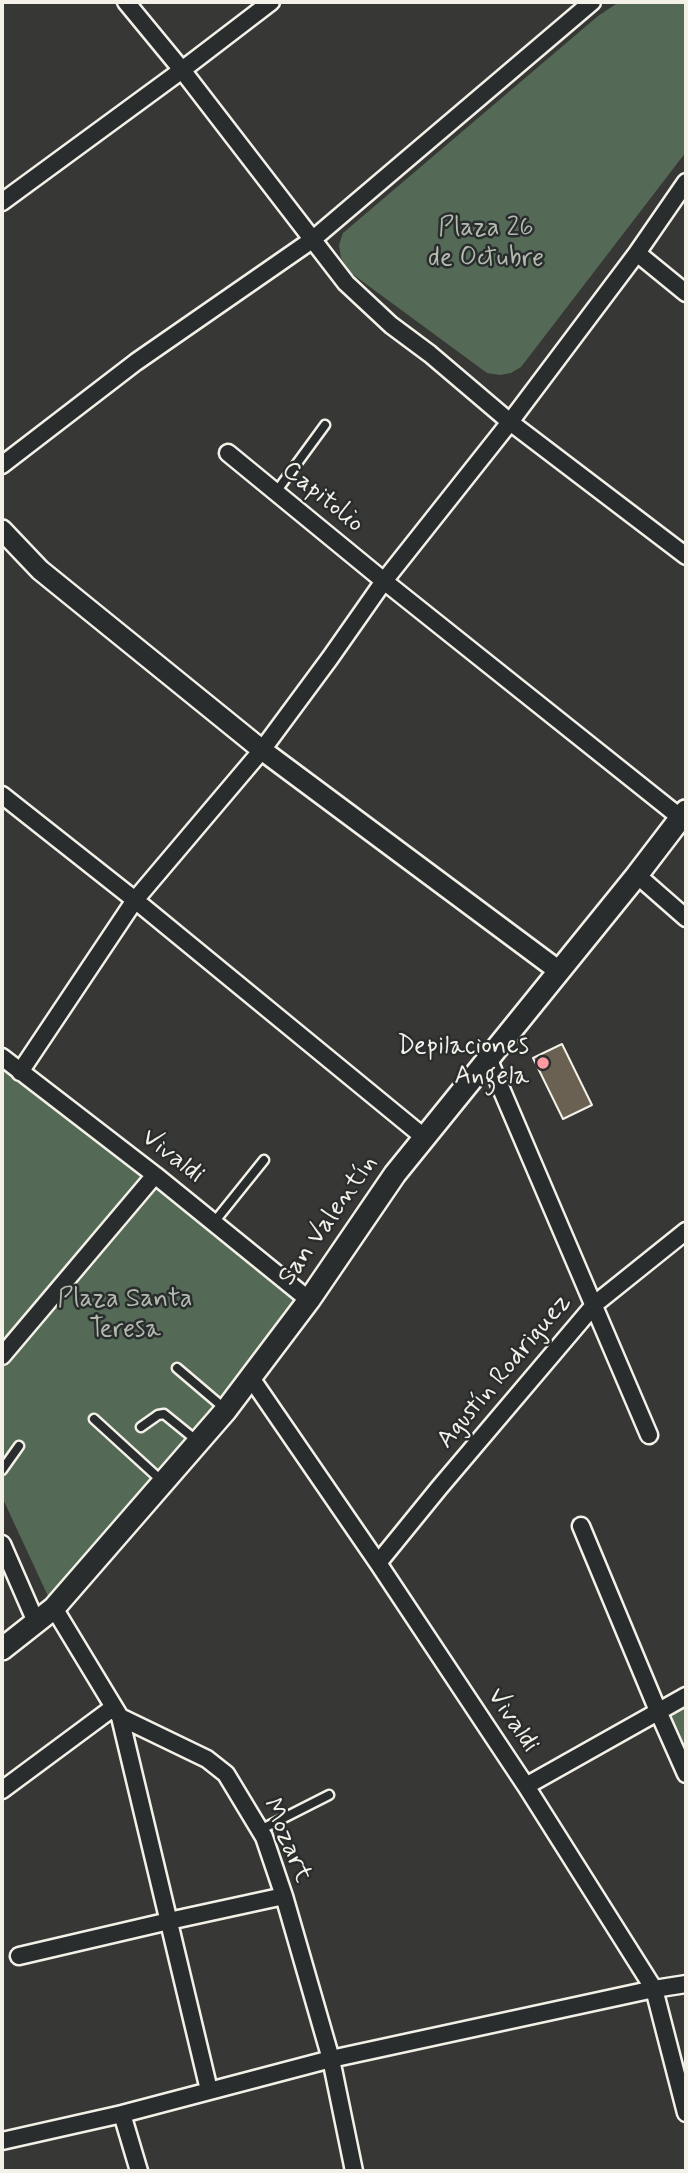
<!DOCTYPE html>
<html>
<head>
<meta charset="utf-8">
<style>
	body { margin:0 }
	#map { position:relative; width:688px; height:2173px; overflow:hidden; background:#373735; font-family:Mynerve,sans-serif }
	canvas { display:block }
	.frame { position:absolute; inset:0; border:4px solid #f4f1e8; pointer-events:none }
</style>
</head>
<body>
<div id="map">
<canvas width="688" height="2173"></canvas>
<div class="frame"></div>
</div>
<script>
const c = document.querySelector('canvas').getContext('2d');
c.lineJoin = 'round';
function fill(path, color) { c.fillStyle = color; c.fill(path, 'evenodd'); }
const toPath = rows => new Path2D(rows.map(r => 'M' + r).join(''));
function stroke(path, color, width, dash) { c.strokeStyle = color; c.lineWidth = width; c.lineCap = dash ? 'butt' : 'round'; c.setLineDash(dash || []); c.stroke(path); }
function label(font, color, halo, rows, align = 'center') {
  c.font = font + ' Mynerve,sans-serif'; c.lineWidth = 5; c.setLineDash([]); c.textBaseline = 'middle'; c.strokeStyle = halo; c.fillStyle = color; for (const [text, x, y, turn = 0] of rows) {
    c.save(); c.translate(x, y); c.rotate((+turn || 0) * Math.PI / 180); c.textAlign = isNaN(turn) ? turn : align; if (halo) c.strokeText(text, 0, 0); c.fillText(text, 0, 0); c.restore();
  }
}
const green = toPath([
	[619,2,686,2,686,152,521,367,511,373,500,375,487,373,351,273,341,258,339,245,343,233,598,16],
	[2,1063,302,1295,54,1609,2,1497],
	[686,1704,686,1771,662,1718]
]);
const building = toPath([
	[562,1044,592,1105,563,1119,533,1058,562,1044]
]);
const service = toPath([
	[276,492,325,425],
	[215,1221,264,1160],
	[177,1368,224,1408],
	[94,1419,163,1482],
	[141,1427,158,1415,164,1414,196,1440],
	[2,1470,19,1446],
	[260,1830,329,1795]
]);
const minor = toPath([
	[126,2,182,70,346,283,391,325,430,354,510,422,686,556],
	[2,202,182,70,271,2],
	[637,253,686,293],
	[228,453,384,581,681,818],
	[2,465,136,362,312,240,592,2],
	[2,795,135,900,425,1138],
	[637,875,686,918],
	[2,1057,155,1175,309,1300],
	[488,1058,649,1435],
	[20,1072,135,900,262,750,330,658,384,581,510,422,637,253,686,182],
	[2,1356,155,1175],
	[251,1378,378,1563,526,1786,654,1989,686,2113],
	[581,1526,658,1711,686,1774],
	[2,1544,36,1622],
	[378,1563,439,1488,595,1304,686,1231],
	[54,1608,120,1717,207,1759,226,1774,264,1837,284,1896,331,2059,354,2171],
	[120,1717,209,2090],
	[526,1786,686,1696],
	[2,1790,114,1707],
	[19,1956,169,1921,284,1896],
	[122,2114,139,2171],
	[2,2141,122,2114,331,2059,654,1989,686,1984]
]);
const tertiary = toPath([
	[2,530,40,570,262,750,559,971]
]);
const secondary = toPath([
	[2,1649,54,1608,226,1410,309,1300,395,1174,637,875,686,811]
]);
const markers = [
	[543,1063,7,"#ff9aa2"]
];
const parkNames = [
	["Plaza 26",486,230],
	["de Octubre",486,260],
	["Plaza Santa",125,1301],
	["Teresa",125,1331]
];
const streetNames = [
	["Capitolio",322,498,39],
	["Vivaldi",172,1157,38],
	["San Valentín",329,1221,-55],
	["Agustín Rodriguez",505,1372,-50],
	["Vivaldi",512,1721,56],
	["Mozart",286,1841,67]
];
const poiNames = [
	["Depilaciones",529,1048],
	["Angela",529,1078]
];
fill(green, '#546a56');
fill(building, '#6a6152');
stroke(building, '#f4f1e8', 2);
stroke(service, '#f4f1e8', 13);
stroke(minor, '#f4f1e8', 21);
stroke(tertiary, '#f4f1e8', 24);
stroke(secondary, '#f4f1e8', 26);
stroke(service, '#2a2d2e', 8);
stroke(minor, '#2a2d2e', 16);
stroke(tertiary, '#2a2d2e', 19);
stroke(secondary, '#2a2d2e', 21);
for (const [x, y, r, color] of markers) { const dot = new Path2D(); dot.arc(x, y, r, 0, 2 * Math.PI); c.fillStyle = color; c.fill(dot); stroke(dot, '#2a2d2e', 2.5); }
label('26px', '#b4bbae', '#2a2d2e', parkNames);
label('26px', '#f4f1e8', '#2a2d2e', streetNames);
label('26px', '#f4f1e8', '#2a2d2e', poiNames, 'right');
</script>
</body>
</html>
